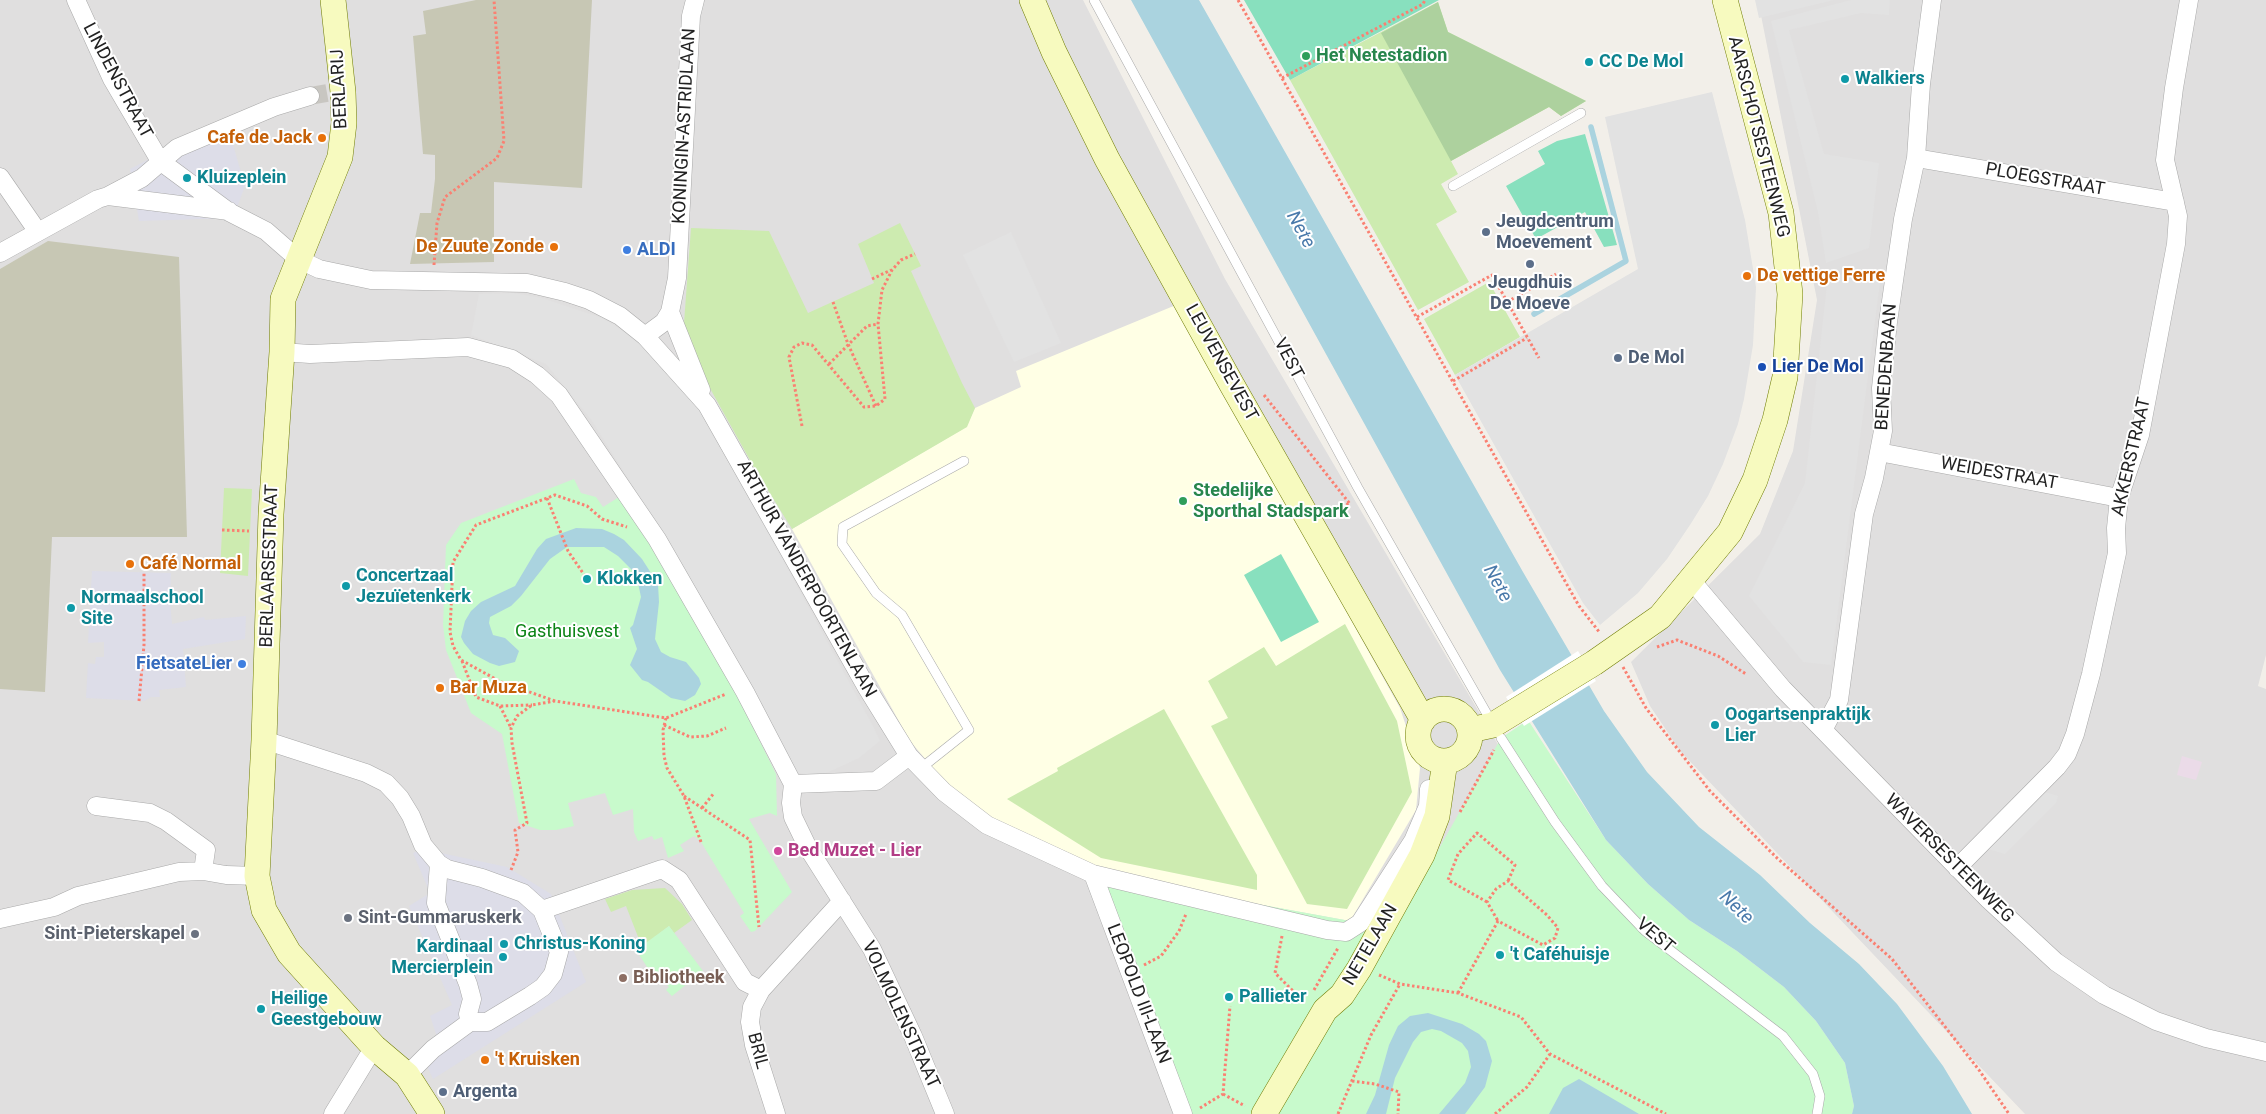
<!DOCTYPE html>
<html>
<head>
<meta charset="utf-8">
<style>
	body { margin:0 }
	canvas { display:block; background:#f2efe9 }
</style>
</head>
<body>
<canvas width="2266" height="1114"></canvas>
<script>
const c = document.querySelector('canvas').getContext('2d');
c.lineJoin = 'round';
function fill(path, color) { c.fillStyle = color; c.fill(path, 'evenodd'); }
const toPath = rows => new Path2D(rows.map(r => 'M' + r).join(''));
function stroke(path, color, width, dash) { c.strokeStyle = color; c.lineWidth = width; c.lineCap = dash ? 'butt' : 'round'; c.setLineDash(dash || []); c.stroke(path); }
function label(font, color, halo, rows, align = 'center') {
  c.font = font + ' Roboto,sans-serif'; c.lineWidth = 4; c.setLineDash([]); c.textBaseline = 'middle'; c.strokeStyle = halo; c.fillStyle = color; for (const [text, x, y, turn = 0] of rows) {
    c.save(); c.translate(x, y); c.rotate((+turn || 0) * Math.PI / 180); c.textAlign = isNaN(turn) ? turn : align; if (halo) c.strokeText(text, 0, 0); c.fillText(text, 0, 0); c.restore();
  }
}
const residential = toPath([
	[0,0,1083,0,1225,279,1503,753,1289,1114,0,1114],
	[1758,0,2266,0,2266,655,2258,686,2266,689,2266,1114,2025,1114,1681,752,1650,706,1631,662,1760,534,1793,451,1817,300]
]);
const industrial = toPath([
	[2182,756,2202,762,2196,780,2177,775]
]);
const education = toPath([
	[1176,305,1400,708,1420,768,1416,810,1350,921,1093,874,987,825,951,789,910,741,792,529,966,427,975,408,1021,387,1016,371]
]);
const construction = toPath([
	[476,0,592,0,582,188,494,182,494,262,410,264,420,213,431,213,435,179,435,155,423,154,413,36,426,34,423,11],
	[48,241,179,257,187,537,52,537,45,692,0,689,0,269]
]);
const grass = toPath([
	[1438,2,1448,32,1586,101,1561,116,1549,107,1451,161,1458,174,1441,184,1457,212,1436,224,1469,282,1418,310,1290,80],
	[900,223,921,266,911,271,962,383,975,408,967,427,792,529,756,471,707,383,684,323,691,228,769,231,808,313,874,283,858,244],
	[1489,282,1520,337,1455,375,1424,319],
	[224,488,252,489,248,576,220,573],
	[1345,624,1397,721,1412,792,1347,909,1307,904,1211,726,1228,718,1208,681,1264,647,1276,666],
	[1164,709,1257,875,1257,890,1101,858,1007,799,1058,771,1057,768],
	[665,888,682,904,692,920,674,933,669,926,642,947,626,906,611,912,605,899,632,890]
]);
const forest = toPath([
	[1438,2,1448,32,1586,101,1561,116,1549,107,1451,161,1381,33]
]);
const park = toPath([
	[574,479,581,493,596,497,603,507,619,497,677,583,729,679,776,774,777,816,770,813,749,819,792,892,755,931,751,932,740,916,744,913,701,842,694,836,680,845,684,851,668,858,662,837,654,840,652,836,638,841,634,832,633,809,613,815,605,793,568,803,574,826,556,830,540,830,519,823,502,734,471,713,446,650,443,625,446,545,461,523],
	[1528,720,1606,840,1648,884,1689,920,1737,951,1784,987,1816,1021,1845,1063,1854,1106,1852,1114,1190,1114,1093,874,1394,929,1501,738],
	[669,926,703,971,672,996,666,990,669,987,655,972,651,973,636,950]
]);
const pitch = toPath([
	[1244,0,1439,0,1290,80],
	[1585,134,1617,245,1604,247,1585,212,1536,239,1506,186,1545,164,1538,151,1557,141],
	[1281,554,1319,622,1281,642,1244,575]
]);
const parking = toPath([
	[1755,0,1834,0,1759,18],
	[1851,0,1890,0,1889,15,1861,13,1789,30,1824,154,1879,163,1869,248,1826,263,1818,212,1771,21],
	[1712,92,1745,220,1756,287,1753,345,1744,399,1738,424,1723,464,1708,496,1690,525,1667,559,1638,593,1600,625,1583,603,1455,375,1638,269,1605,117],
	[1011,232,1061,343,1014,362,963,255],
	[1881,274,1831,665,1803,662,1749,596,1805,483,1828,275],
	[513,293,542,298,602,318,640,341,698,403,874,728,880,741,859,758,822,775,798,773,691,580,592,421,546,364,471,335,479,294],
	[2045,792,2058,796,2056,803,2005,854,1988,849]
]);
const plaza = toPath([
	[227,124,245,186,233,218,139,221,130,169,165,151],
	[92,571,171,573,170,602,172,624,204,617,205,620,246,616,245,639,183,649,186,687,159,690,160,697,151,697,144,701,86,698,88,663,95,664,96,657,104,657,104,642,88,643],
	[422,849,507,867,551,894,586,982,433,1079,419,1049,438,1040,430,1016,452,1005,409,906,430,893,413,853]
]);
const water = toPath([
	[1131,0,1199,0,1523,572,1604,711,1647,772,1699,827,1760,875,1810,923,1859,964,1897,1004,1943,1066,1972,1114,1852,1114,1854,1106,1845,1063,1816,1021,1784,987,1737,951,1689,920,1648,884,1606,840,1500,670],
	[576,528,602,529,614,534,624,540,642,559,658,584,659,602,655,639,661,652,670,657,686,662,699,678,701,684,695,695,685,701,671,698,648,682,642,680,630,665,637,649,630,628,633,625,641,597,638,583,640,578,618,556,604,547,567,547,550,559,521,596,511,606,490,617,489,623,493,635,505,638,519,651,515,662,499,666,490,663,473,654,464,643,461,637,465,621,471,611,481,602,515,586,537,549,546,539],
	[1428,1013,1462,1024,1479,1034,1486,1041,1492,1061,1485,1087,1465,1114,1439,1114,1465,1083,1471,1067,1468,1051,1462,1043,1441,1031,1432,1029,1421,1032,1413,1042,1395,1078,1386,1114,1366,1114,1375,1095,1389,1045,1398,1026,1410,1016],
	[1579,1079,1639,1114,1549,1114,1563,1088]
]);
const pier = toPath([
	[1578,651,1596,681,1524,726,1506,697]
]);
const stream = toPath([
	[1534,314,1626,261,1591,127]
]);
const streetTunnel = toPath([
	[310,96,327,93]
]);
const path = toPath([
	[1238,0,1579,606,1600,633],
	[1282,78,1423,4,1425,0],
	[434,265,437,223,445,197,497,158,504,141,494,0],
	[872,279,891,270],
	[833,302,848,344,876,406],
	[1507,302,1556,274],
	[1417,317,1492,275,1539,358],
	[829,364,867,326,878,324],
	[1453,381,1527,338],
	[1264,395,1350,504],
	[802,426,789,357,794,347,802,343,812,345,864,407,876,406,885,399,878,324,882,290,892,270,901,260,915,254],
	[547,498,568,551,587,579],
	[1327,510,1349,504],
	[222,530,249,531],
	[1657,647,1677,640,1718,656,1746,674],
	[462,661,476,697,500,706,532,705],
	[1623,667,1646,708,1710,791,1777,858,1892,959,1979,1070,2009,1114],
	[139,701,144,645,144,573],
	[555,701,501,682,461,660,453,646,450,632,453,562,476,525,555,495,587,506,602,519,627,527],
	[500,706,511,728],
	[666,718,663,730,664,756,667,768,684,796,701,842],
	[664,725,690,737,707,736,726,728],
	[684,796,750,840,759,927],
	[702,808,714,793],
	[1460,812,1494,750],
	[511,870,518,852,515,830,527,823,512,743,511,728,517,716,532,705,555,701,666,718,726,694],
	[1487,902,1448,880,1458,854,1477,833,1515,865,1508,881],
	[1282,936,1275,973,1305,1003],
	[1144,965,1161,956,1179,931,1186,914],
	[1379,975,1400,984,1458,993,1521,1017,1550,1054,1666,1114],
	[1314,990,1338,948],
	[1458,993,1498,921,1543,945,1555,938,1558,928,1547,915,1508,881,1496,889,1487,902,1498,921],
	[1352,1081,1375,1084,1399,1092,1398,1114],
	[1223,1094,1245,1106],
	[1200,1108,1223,1094,1230,1006],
	[1338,1114,1371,1035,1400,984],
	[1495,1114,1527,1087,1550,1054]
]);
const lane = toPath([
	[1094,0,1358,488,1487,714],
	[1453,186,1581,113],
	[1501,738,1555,822,1602,886,1645,931,1783,1036,1813,1074,1820,1096,1817,1114],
	[920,769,969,730,902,615,876,593,842,544,843,527,964,461]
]);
const street = toPath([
	[76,0,112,79,160,161,229,212,266,231,298,259,319,269,371,280,527,283,565,292,589,300,620,316,645,336,707,405,867,688,909,756,944,792,987,825,1093,874,1327,930,1346,932,1360,923,1413,841,1428,806,1429,789],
	[1916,158,2175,202],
	[0,177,38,232],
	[108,196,229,211],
	[0,253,98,199,108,196,142,178,177,148,274,107,310,96],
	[670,312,701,390],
	[645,336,664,322,670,312,677,278,691,16,695,0],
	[282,352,310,354,468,347,512,359,537,375,559,395,657,539,745,692,793,784],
	[1879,452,2119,498],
	[1692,581,1783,689,1989,900,2056,962,2104,995,2156,1021,2206,1038,2266,1052],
	[1823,730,1839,700,1864,514,1874,478,1883,431,1881,388,1888,322,1903,219,1916,158,1921,84,1932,0],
	[264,740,366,773,386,783,400,798,411,816,423,845,439,864,447,869,482,878,523,893,542,910,559,952,553,974,543,987,530,996,487,1022,470,1022,433,1049,407,1075],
	[793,784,791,803,793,817,808,848,872,949,913,1036,945,1114],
	[793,784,876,781,909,756],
	[96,806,150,813,166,821,206,850,203,871],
	[439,864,436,903,468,984,472,999,468,1014,470,1022],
	[1957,868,2057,767,2067,754,2075,734,2091,674,2117,553,2116,528,2119,498,2140,435,2176,244,2178,216,2165,160,2174,88,2189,0],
	[1093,874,1183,1114],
	[542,910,662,869,679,880,745,982,761,990],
	[0,919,54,907,78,896,179,872,203,871,226,875,257,876],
	[333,1114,374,1047],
	[776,1114,754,1045,750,1022,752,1007,761,990,842,901]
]);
const secondary = toPath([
	[333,0,343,92,344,123,340,157,283,299,282,352,271,514,264,740,257,876,264,910,289,953,374,1047,407,1075,432,1114],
	[1032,0,1054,52,1107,159,1232,385,1423,720],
	'1418 735a26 26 0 1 1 52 0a26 26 0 1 1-52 0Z',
	[1470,730,1493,725,1594,663,1660,617,1730,532,1755,480,1775,420,1785,377,1790,294,1781,213,1725,0],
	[1264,1114,1325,1010,1342,995,1359,969,1422,855,1437,816,1445,761]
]);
const markers = [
	[1306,56,5,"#2e9e5b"],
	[1589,62,5,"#0f9aa8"],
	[1845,79,5,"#0f9aa8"],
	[322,138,5,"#e8710a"],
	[187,178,5,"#0f9aa8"],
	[1486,232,5,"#5c6f8a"],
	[554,247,5,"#e8710a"],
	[627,250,5,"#3f7fe0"],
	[1530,264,5,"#5c6f8a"],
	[1747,276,5,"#e8710a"],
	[1618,358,5,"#5c6f8a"],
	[1762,367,5,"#1a4fb4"],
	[1183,501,5,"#2e9e5b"],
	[130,564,5,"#e8710a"],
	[587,579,5,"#0f9aa8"],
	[346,586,5,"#0f9aa8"],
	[71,608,5,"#0f9aa8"],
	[242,664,5,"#3f7fe0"],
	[440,688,5,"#e8710a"],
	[1715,725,5,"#0f9aa8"],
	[778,851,5,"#d1479c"],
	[348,918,5,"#6b7280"],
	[195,934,5,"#6b7280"],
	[504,944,5,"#0f9aa8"],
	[1500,955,5,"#0f9aa8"],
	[503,957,5,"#0f9aa8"],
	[623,978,5,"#8d6e63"],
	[1229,997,5,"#0f9aa8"],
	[261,1009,5,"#0f9aa8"],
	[485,1060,5,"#e8710a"],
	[443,1092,5,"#5c6f8a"]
];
const leisureNames = [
	["Het Netestadion",1316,56],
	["Stedelijke",1193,491],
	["Sporthal Stadspark",1193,512]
];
const cultureNames = [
	["CC De Mol",1599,62],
	["Walkiers",1855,79],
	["Kluizeplein",197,178],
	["Concertzaal",356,576],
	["Jezuïetenkerk",356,597],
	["Klokken",597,579],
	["Normaalschool",81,598],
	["Site",81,619],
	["Oogartsenpraktijk",1725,715],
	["Lier",1725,736],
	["Christus-Koning",514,944],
	["Kardinaal",493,947,"right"],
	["Mercierplein",493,968,"right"],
	["'t Caféhuisje",1510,955],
	["Pallieter",1239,997],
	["Heilige",271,999],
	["Geestgebouw",271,1020]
];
const streetNames = [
	["LINDENSTRAAT",117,81,62],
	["BERLARIJ",340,89,-93],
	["KONINGIN-ASTRIDLAAN",685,126,-87],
	["AARSCHOTSESTEENWEG",1758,137,76],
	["PLOEGSTRAAT",2045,180,10],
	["VEST",1288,359,62],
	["LEUVENSEVEST",1221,363,61],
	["BENEDENBAAN",1887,367,-86],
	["AKKERSTRAAT",2132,457,-77],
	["WEIDESTRAAT",1999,474,10],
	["BERLAARSESTRAAT",270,566,-88],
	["ARTHUR VANDERPOORTENLAAN",806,579,61],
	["WAVERSESTEENWEG",1949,859,45],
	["VEST",1655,936,40],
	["NETELAAN",1371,945,-60],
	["LEOPOLD III-LAAN",1138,994,69],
	["VOLMOLENSTRAAT",900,1015,65],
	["BRIL",757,1051,75]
];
const foodNames = [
	["Cafe de Jack",312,138,"right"],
	["De Zuute Zonde",544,247,"right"],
	["De vettige Ferre",1757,276],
	["Café Normal",140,564],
	["Bar Muza",450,688],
	["'t Kruisken",495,1060]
];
const serviceNames = [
	["Jeugdcentrum",1496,222],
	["Moevement",1496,243],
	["Jeugdhuis",1530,283,"center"],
	["De Moeve",1530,304,"center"],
	["De Mol",1628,358],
	["Argenta",453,1092]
];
const shopNames = [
	["ALDI",637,250],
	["FietsateLier",232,664,"right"]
];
const transitNames = [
	["Lier De Mol",1772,367]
];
const parkNames = [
	["Gasthuisvest",567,632]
];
const hotelNames = [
	["Bed Muzet - Lier",788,851]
];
const worshipNames = [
	["Sint-Gummaruskerk",358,918],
	["Sint-Pieterskapel",185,934,"right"]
];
const educationNames = [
	["Bibliotheek",633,978]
];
const waterNames = [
	["Nete",1300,230,61],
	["Nete",1497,584,61],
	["Nete",1736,908,44]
];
fill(residential, '#e0dfdf');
fill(industrial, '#ebdbe8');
fill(education, '#ffffe5');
fill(construction, '#c7c7b4');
fill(grass, '#cdebb0');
fill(forest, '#add19e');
fill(park, '#c8facc');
fill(pitch, '#88e0be');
fill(parking, '#e2e2e2');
fill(plaza, '#dddde8');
fill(water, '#aad3df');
fill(pier, '#fff');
stroke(stream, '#aad3df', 5.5);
stroke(streetTunnel, '#c8c6c1', 18, [18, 9]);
stroke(lane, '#a9a9a9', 10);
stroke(street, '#a9a9a9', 19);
stroke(secondary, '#707d05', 26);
stroke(path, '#fa8072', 3, [2.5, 2.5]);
stroke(lane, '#fff', 9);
stroke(street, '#fff', 18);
stroke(secondary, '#f7fabf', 25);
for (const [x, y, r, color] of markers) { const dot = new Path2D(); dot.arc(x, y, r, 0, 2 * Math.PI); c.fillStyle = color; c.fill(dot); stroke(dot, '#fff', 2); }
label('bold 18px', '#27864d', '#fff', leisureNames, 'left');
label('bold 18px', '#0d838f', '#fff', cultureNames, 'left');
label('18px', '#222', '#fff', streetNames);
label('bold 18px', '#c56008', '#fff', foodNames, 'left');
label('bold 18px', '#4e5e75', '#fff', serviceNames, 'left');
label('bold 18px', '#366cbe', '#fff', shopNames, 'left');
label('bold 18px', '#164399', '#fff', transitNames, 'left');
label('18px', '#0c8416', '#fff', parkNames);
label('bold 18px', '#b23c85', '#fff', hotelNames, 'left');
label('bold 18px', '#5b616d', '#fff', worshipNames, 'left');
label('bold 18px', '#785e54', '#fff', educationNames, 'left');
label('italic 19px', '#4a7aab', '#fff', waterNames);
</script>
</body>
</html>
